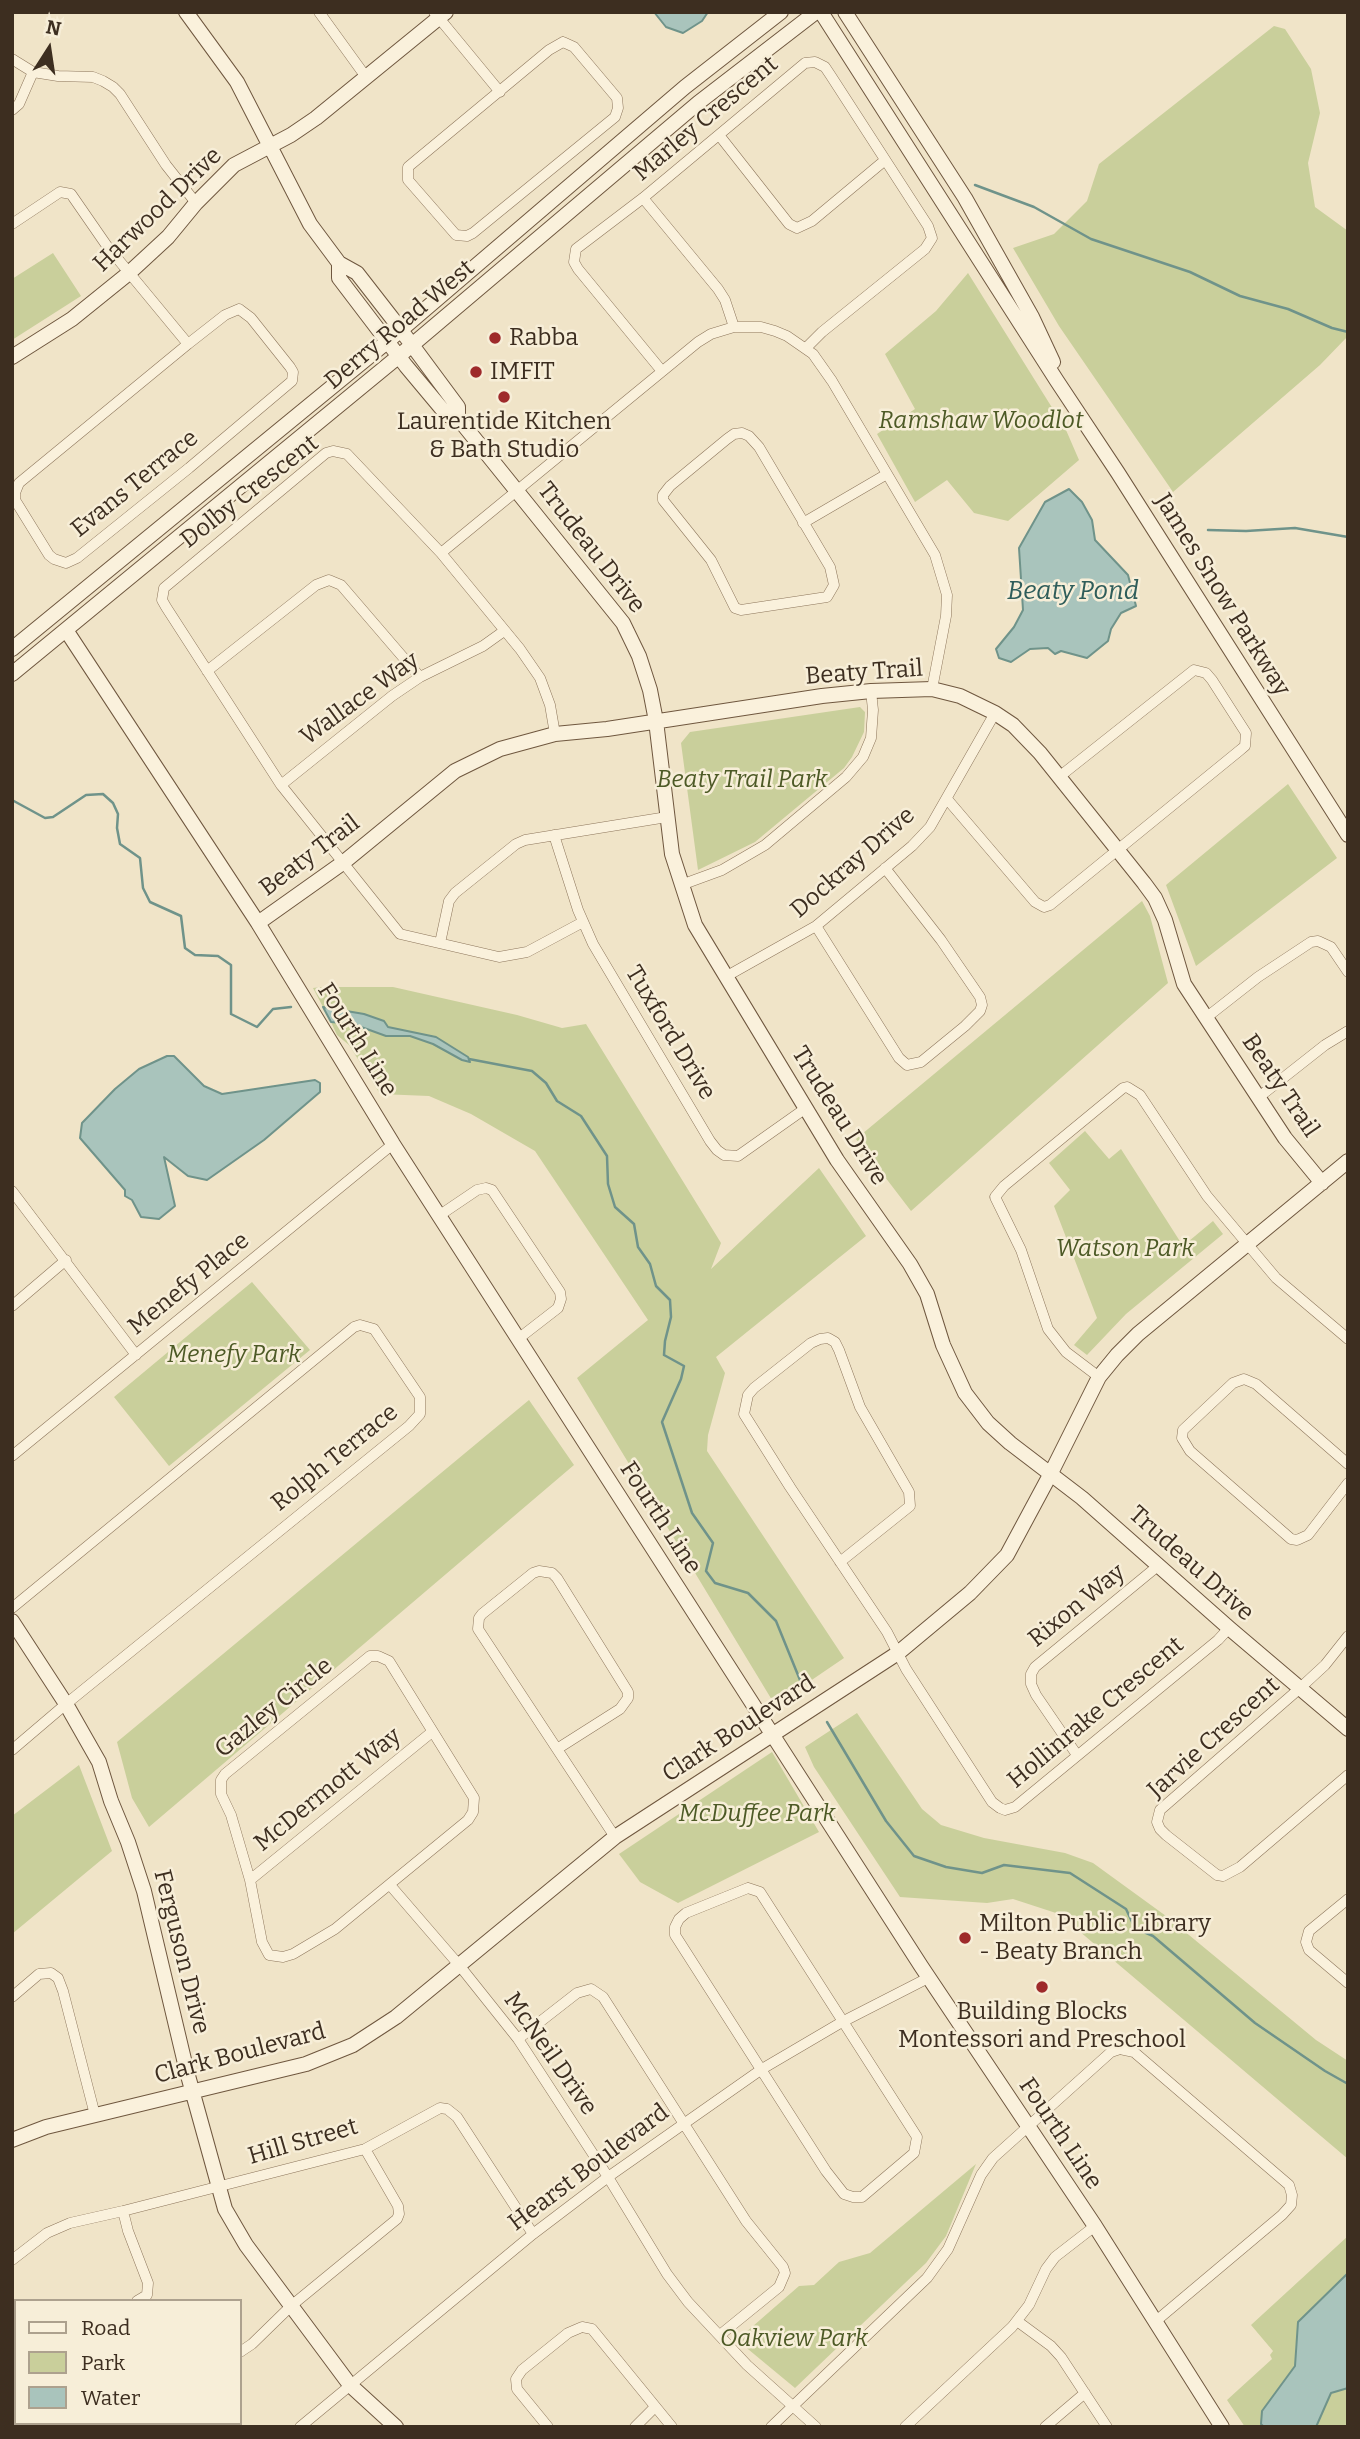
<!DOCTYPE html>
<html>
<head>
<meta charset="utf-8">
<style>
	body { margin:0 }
	#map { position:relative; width:1360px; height:2439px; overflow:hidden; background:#f0e4c8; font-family:Bitter,serif }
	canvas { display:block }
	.frame { position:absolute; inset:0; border:14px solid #3d2e20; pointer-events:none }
	.legend { position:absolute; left:14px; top:2299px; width:228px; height:126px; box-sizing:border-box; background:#f7eed8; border:2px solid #ada18e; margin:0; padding:9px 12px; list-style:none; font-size:21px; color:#3d2e20 }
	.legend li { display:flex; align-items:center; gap:14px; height:35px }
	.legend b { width:35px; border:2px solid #ada18e }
	.north { position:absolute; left:14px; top:14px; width:70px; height:70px; -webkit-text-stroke:5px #f7eed8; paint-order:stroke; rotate:12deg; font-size:19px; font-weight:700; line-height:28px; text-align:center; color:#3d2e20 }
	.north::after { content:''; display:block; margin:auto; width:24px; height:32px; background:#3d2e20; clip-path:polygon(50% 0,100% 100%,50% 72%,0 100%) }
</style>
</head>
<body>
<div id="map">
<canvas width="1360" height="2439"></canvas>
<div class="frame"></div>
<ul class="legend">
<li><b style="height:9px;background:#faf1dc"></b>Road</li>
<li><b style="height:19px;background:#c9cf9b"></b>Park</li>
<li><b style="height:19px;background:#a9c4bc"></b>Water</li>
</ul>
<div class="north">N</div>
</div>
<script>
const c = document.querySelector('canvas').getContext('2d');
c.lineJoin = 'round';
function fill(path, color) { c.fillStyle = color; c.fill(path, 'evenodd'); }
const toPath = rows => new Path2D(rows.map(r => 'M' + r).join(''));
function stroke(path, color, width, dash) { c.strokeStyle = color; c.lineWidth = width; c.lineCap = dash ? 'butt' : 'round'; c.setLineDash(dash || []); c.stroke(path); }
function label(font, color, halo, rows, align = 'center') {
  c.font = font + ' Bitter,serif'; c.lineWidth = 5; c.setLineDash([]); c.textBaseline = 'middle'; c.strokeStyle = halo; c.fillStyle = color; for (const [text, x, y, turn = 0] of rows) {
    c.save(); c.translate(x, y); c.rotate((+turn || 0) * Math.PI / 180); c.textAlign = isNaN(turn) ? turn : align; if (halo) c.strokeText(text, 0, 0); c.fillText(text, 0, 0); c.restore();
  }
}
const green = toPath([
	[1274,26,1285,29,1311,69,1320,113,1308,163,1315,207,1348,231,1348,336,1320,365,1173,492,1059,326,1013,248,1054,234,1087,201,1099,164],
	[53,253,81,296,12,340,12,279],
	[968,273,1066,430,1079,460,1008,521,974,513,947,480,915,502,877,434,915,409,885,354,936,311],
	[860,707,865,712,864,732,852,757,844,768,755,842,698,870,681,743,690,732],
	[1288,784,1337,858,1196,966,1166,885],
	[1142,901,1150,916,1168,983,911,1211,856,1139],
	[321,987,393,987,517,1015,562,1028,586,1024,721,1243,711,1269,819,1168,866,1236,716,1357,725,1373,708,1435,707,1451,844,1658,775,1705,577,1378,648,1320,535,1151,471,1114,429,1096,380,1094,349,1045,337,1035,331,1022,353,1024,386,1036,410,1036,433,1044,462,1060,436,1037,388,1027,364,1014,323,1007,313,988],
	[1085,1131,1109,1159,1121,1149,1183,1246,1213,1221,1223,1234,1126,1314,1087,1355,1074,1345,1097,1318,1054,1206,1070,1190,1049,1163],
	[252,1282,310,1350,169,1466,114,1397],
	[529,1400,574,1465,149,1827,132,1798,117,1742],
	[857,1713,922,1809,941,1825,984,1838,1065,1853,1093,1863,1166,1916,1316,2040,1348,2061,1348,2159,1059,1914,1013,1899,987,1903,900,1897,814,1767,805,1747],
	[772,1752,819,1832,678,1903,640,1882,619,1854],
	[79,1765,112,1851,12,1934,12,1816],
	[976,2164,946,2236,926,2263,795,2388,737,2340,799,2286,814,2285,839,2262,870,2253],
	[1348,2236,1348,2273,1296,2341,1295,2366,1262,2411,1261,2423,1264,2427,1245,2427,1227,2400,1272,2359,1270,2355,1273,2351,1251,2325],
	[1348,2388,1348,2427,1316,2427,1331,2393]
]);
const water = toPath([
	[654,12,708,12,702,21,683,33,666,27,654,12],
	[1069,489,1082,502,1092,520,1095,540,1128,575,1136,606,1121,613,1111,629,1108,641,1087,658,1061,651,1055,654,1048,648,1030,649,1011,662,999,658,996,649,1014,627,1023,610,1019,548,1045,502,1069,489],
	[323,1007,364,1014,384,1021,388,1027,436,1037,468,1057,470,1062,462,1060,433,1044,410,1036,386,1036,353,1024,331,1022,323,1007],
	[167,1056,174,1056,204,1086,222,1094,315,1080,320,1083,320,1092,264,1140,207,1180,188,1176,164,1157,175,1206,159,1219,141,1217,132,1200,125,1196,125,1190,80,1138,82,1123,115,1089,139,1069,167,1056],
	[1348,2273,1348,2388,1331,2393,1316,2427,1264,2427,1261,2424,1262,2411,1295,2366,1298,2322,1348,2273]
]);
const stream = toPath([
	[975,185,1034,207,1091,239,1190,272,1240,296,1288,309,1332,328,1348,332],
	[1208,530,1246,531,1295,528,1348,537],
	[12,800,45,818,53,817,86,795,103,794,113,803,118,814,117,828,120,844,140,858,143,888,150,902,181,916,185,948,195,955,218,956,231,965,231,1014,257,1027,273,1009,291,1007],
	[469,1059,532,1071,546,1083,557,1101,581,1116,607,1156,608,1184,615,1207,634,1224,638,1247,650,1264,656,1286,670,1300,671,1317,665,1341,664,1355,684,1366,681,1379,662,1422,692,1513,713,1543,706,1571,715,1583,748,1593,776,1621,800,1680],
	[827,1722,886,1821,914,1856,946,1867,982,1873,1004,1865,1070,1873,1126,1909,1135,1928,1153,1936,1255,2023,1325,2071,1348,2084]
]);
const street = toPath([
	[319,12,366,77],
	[434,12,500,92],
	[563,42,574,47,617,98,618,108,615,117,473,233,467,236,456,235,408,180,408,167,549,50,563,42],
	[12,59,33,72,58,76,93,77,103,81,113,87,120,94,166,165,196,203],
	[12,110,19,104,33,72],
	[719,135,789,224,797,228,812,221,884,161],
	[643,198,718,289,725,300,734,327],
	[12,224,60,192,71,194,107,246,188,344],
	[239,309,251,318,290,367,293,372,292,381,189,468,77,558,66,563,54,559,49,555,15,500,15,493,19,483,188,344,225,315,239,309],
	[661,370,578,269,574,262,576,249,643,198,805,63,815,62,825,67,831,76,928,226,932,238,925,249,822,332,806,348],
	[742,433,749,436,759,447,830,567,834,585,827,597,741,610,735,608,711,560,663,500,663,495,670,486,727,439,734,434,742,433],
	[803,523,887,474],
	[441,553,698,342,711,334,734,327,761,327,775,331,787,336,813,354,832,381,935,555,947,595,946,616,932,689],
	[207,671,316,585,329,580,341,585,420,677],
	[555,734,550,705,540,678,520,649,441,553,347,454,333,451,326,453,164,588,162,600,166,607,281,785,400,934,499,957,527,952,583,922],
	[281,785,392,696,420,677,483,646,504,631],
	[947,799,1035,902,1044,907,1050,905,1239,751,1245,746,1246,733,1212,680,1206,673,1194,670,1059,777],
	[554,835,578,910,593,944,710,1141,717,1150,724,1155,738,1156,806,1108],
	[681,885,722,870,765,845,846,777,863,757,871,738,873,710,871,691],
	[816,926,899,1058,907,1065,921,1062,965,1026,980,1011,982,1005,980,997,941,940,885,868],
	[440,943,449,901,455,893,516,844,525,840,667,817],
	[727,976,816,926,912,846,930,827,995,713],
	[1207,1017,1258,977,1311,942,1318,941,1331,947,1348,972],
	[1259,1097,1325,1045,1348,1031],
	[12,1191,136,1355],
	[440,1215,477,1190,486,1188,492,1190,560,1292,561,1299,558,1308,518,1339],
	[12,1306,66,1260],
	[1099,1377,1066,1352,1048,1329,1021,1250,995,1197,1004,1186,1123,1088,1127,1087,1140,1095,1207,1196,1276,1278,1348,1339],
	[12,1456,393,1144],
	[1348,1464,1256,1384,1244,1379,1233,1383,1183,1430,1182,1438,1190,1451,1291,1539,1297,1540,1308,1535,1348,1483],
	[840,1562,910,1506,909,1492,860,1407,839,1350,835,1342,828,1338,820,1339,811,1343,754,1388,748,1395,744,1414,790,1487,887,1632,906,1669,992,1802,1000,1808,1005,1810,1015,1807,1218,1640,1229,1628],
	[12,1608,354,1327,360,1325,374,1329,420,1397,420,1414,409,1426,66,1704,12,1750],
	[1348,1636,1325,1665,1299,1689,1160,1810,1157,1822,1160,1829,1166,1835,1217,1875,1223,1876,1240,1867,1348,1775],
	[370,1656,378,1656,389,1661,474,1798,473,1812,468,1820,335,1929,293,1954,283,1957,269,1955,262,1942,250,1880,231,1815,221,1794,221,1780,225,1774,370,1656],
	[557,1749,478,1629,479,1618,482,1614,533,1573,539,1571,552,1573,557,1578,628,1692,628,1698,620,1709,557,1749,615,1837],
	[1077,1755,1036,1695,1031,1684,1031,1674,1035,1667,1159,1565],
	[250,1880,432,1732],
	[390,1885,459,1965,518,2039,608,2177,667,2274,688,2302,747,2365,816,2427],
	[748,1888,760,1892,917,2137,914,2153,862,2197,853,2197,844,2194,826,2171,675,1935,675,1927,679,1919,686,1913,748,1888],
	[1348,1899,1309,1931,1306,1942,1309,1950,1348,1983],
	[12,1997,39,1974,51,1973,58,1978,63,1991,95,2115],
	[518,2039,577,1993,591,1989,603,1997,746,2221,783,2267,785,2273,779,2287,720,2335],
	[123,2211,128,2231,148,2283,147,2295,137,2301],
	[12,2260,47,2233,70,2223,123,2211,365,2149,440,2108,447,2109,457,2117,533,2234],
	[1017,2321,1051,2346,1061,2357,1107,2427],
	[240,2352,252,2344,291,2306,397,2219,399,2214,398,2206,365,2149],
	[12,2364,16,2365],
	[105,2427,111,2423],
	[300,2427,533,2234,608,2177,762,2069,842,2022,928,1978],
	[548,2427,517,2389,516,2379,522,2370,568,2333,582,2327,592,2329,672,2427],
	[635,2427,654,2408],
	[771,2427,927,2278,948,2249,981,2175,993,2158,1111,2052,1120,2049,1134,2052,1289,2185,1292,2195,1291,2205,1282,2215,1156,2321],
	[905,2427,1012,2327,1029,2305,1046,2269,1055,2257,1095,2226],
	[1045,2427,1085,2393]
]);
const secondary = toPath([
	[186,12,237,82,310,224,339,263,357,273,392,318,458,407,458,418],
	[821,12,1057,381,1118,473,1348,835],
	[845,12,965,198,1032,317,1053,362],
	[339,263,339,278,406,366,447,415,458,418,623,623,639,656,650,690,656,721,672,854,695,925,837,1160,910,1264,927,1294,943,1345,965,1393,988,1423,1010,1443,1082,1498,1229,1628,1348,1729],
	[12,357,72,319,129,273,168,237,196,203,234,165,291,135,316,118,446,12],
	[66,630,258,923,393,1144,921,1966,1095,2226,1222,2427],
	[12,649,388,341,685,87,781,12],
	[12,674,399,356,698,103,816,12],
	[258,923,344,862,455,771,500,749,555,734,607,729,822,696,871,691,932,689,960,696,995,713,1013,725,1040,753,1144,883,1155,898,1165,920,1184,984,1285,1138,1322,1183],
	[12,1621,66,1704,99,1762,111,1801,128,1842,144,1891,187,2072,225,2209,246,2245,350,2385,396,2427],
	[12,2140,46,2127,306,2064,353,2045,396,2017,615,1837,898,1653,970,1593,1007,1555,1050,1475,1099,1377,1117,1355,1138,1334,1348,1161]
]);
const markers = [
	[495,338,7,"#9e2a2b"],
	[476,372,7,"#9e2a2b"],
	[504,397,7,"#9e2a2b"],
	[965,1938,7,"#9e2a2b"],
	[1042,1987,7,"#9e2a2b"]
];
const streetNames = [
	["Marley Crescent",706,119,-40],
	["Harwood Drive",158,210,-44],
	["Derry Road West",400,325,-40],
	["Evans Terrace",135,484,-39],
	["Dolby Crescent",250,492,-38],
	["Trudeau Drive",591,548,52],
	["James Snow Parkway",1222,595,58],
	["Beaty Trail",864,673,-4],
	["Wallace Way",360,699,-36],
	["Beaty Trail",310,856,-37],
	["Dockray Drive",853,863,-41],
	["Tuxford Drive",670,1033,59],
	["Fourth Line",357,1040,58],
	["Beaty Trail",1280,1086,56],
	["Trudeau Drive",839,1116,58],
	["Menefy Place",189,1284,-39],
	["Rolph Terrace",335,1458,-39],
	["Fourth Line",660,1518,57],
	["Trudeau Drive",1191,1564,42],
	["Rixon Way",1077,1606,-39],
	["Gazley Circle",274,1708,-39],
	["Hollinrake Crescent",1096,1713,-40],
	["Clark Boulevard",739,1729,-33],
	["Jarvie Crescent",1214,1738,-42],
	["McDermott Way",328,1790,-39],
	["Ferguson Drive",181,1952,76],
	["Clark Boulevard",240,2054,-15],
	["McNeil Drive",550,2054,55],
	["Fourth Line",1060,2134,56],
	["Hill Street",303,2142,-16],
	["Hearst Boulevard",589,2168,-37]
];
const poiNames = [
	["Rabba",509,338],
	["IMFIT",490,372],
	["Laurentide Kitchen",504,422,"center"],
	["& Bath Studio",504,450,"center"],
	["Milton Public Library",979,1924],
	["- Beaty Branch",979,1952],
	["Building Blocks",1042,2012,"center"],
	["Montessori and Preschool",1042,2040,"center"]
];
const parkNames = [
	["Ramshaw Woodlot",981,421],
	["Beaty Trail Park",742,780],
	["Watson Park",1125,1249],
	["Menefy Park",234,1355],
	["McDuffee Park",757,1814],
	["Oakview Park",794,2339]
];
const waterNames = [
	["Beaty Pond",1073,592]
];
fill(green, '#c9cf9b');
fill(water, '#a9c4bc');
stroke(water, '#6f938a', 2);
stroke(stream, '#6f938a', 2.5);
stroke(street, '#8d765c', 11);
stroke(secondary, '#6f573f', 16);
stroke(street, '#faf1dc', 10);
stroke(secondary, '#faf1dc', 14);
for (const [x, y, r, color] of markers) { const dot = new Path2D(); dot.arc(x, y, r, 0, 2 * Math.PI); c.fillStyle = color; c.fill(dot); stroke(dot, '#f7eed8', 2.5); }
label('24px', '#3d2e20', '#f7eed8', streetNames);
label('24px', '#3d2e20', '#f7eed8', poiNames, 'left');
label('italic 24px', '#4d5a26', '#f7eed8', parkNames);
label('italic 26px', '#2f5d5a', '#f7eed8', waterNames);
</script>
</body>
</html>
